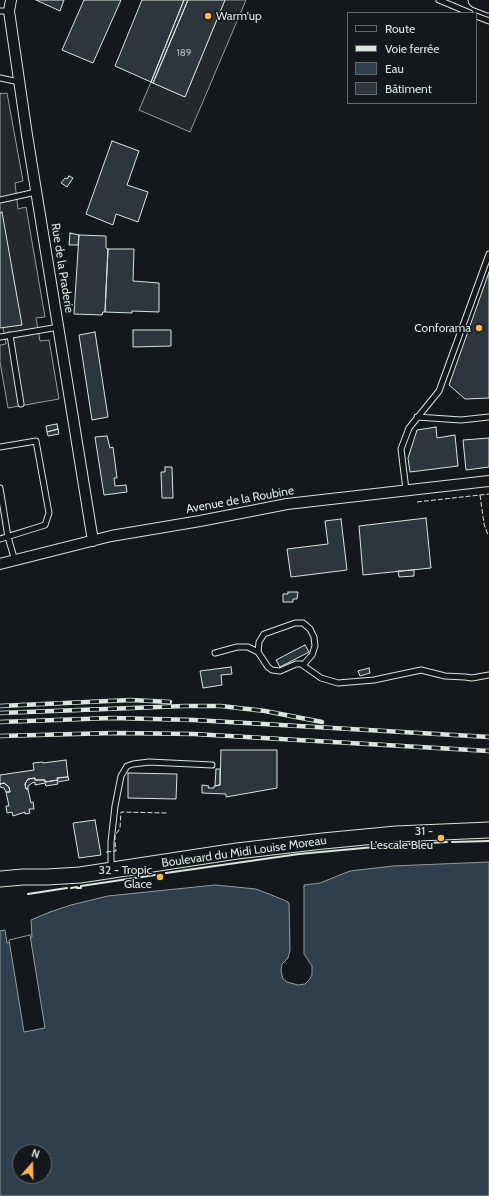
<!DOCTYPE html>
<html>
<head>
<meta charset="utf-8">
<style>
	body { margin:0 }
	#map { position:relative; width:489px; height:1196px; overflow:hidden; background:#14181c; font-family:Cabin,sans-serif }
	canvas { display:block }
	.legend { position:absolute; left:347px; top:12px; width:130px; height:92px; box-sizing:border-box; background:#14181c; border:1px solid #626a69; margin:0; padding:5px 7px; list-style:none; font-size:12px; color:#d8e6dc }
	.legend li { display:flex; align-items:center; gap:8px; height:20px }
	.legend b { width:20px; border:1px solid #626a69 }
	.north { position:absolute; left:12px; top:1144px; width:40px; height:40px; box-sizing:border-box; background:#14181c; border:1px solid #626a69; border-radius:50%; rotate:20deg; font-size:11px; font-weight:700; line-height:16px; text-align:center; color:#d8e6dc }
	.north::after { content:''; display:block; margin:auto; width:14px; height:18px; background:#ffb74d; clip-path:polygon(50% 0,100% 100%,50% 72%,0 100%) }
</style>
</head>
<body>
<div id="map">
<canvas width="489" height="1196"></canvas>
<ul class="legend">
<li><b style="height:5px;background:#14181c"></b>Route</li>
<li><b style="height:5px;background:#d8e6dc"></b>Voie ferrée</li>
<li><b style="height:11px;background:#2f3f4d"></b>Eau</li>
<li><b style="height:11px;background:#2c363c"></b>Bâtiment</li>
</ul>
<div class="north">N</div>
</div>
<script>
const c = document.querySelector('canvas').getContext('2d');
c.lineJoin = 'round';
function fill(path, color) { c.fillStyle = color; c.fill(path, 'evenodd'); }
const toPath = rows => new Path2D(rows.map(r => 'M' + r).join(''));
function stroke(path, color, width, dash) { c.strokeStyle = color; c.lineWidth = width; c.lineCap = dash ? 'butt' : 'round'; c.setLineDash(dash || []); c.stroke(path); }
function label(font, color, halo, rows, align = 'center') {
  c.font = font + ' Cabin,sans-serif'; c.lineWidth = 3; c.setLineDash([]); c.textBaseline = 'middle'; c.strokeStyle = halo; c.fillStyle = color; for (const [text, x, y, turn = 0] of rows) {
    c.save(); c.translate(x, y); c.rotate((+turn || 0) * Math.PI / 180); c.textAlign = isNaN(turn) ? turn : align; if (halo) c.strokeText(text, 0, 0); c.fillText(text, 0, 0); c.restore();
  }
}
const parking = toPath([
	[225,0,246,0,190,132,139,110,151,82,185,97,225,0],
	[0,93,0,94,7,93,23,181,15,183,18,209,26,207,45,317,36,318,40,341,49,340,59,399,8,408,0,362,0,345,6,344,0,312,0,93]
]);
const water = toPath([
	[489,862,489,1196,0,1196,0,931,5,930,7,943,32,937,31,920,50,912,71,905,108,896,215,885,256,889,284,900,289,903,290,950,288,958,282,964,281,971,283,979,287,982,298,985,305,984,309,980,312,975,312,966,304,954,304,885,320,883,350,871,393,866,489,862],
	[20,1152,44,1152,44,1176,20,1176,20,1152]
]);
const pier = toPath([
	[30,935,45,1028,24,1032,9,940,30,935]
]);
const building = toPath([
	[36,0,64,0,60,11,36,0],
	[84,0,121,0,93,63,62,50,84,0],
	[142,0,184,0,151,82,115,66,142,0],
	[184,0,188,0,153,83,151,82,184,0],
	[188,0,225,0,185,97,153,83,188,0],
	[112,141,139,151,127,185,148,192,138,222,116,214,113,225,86,214,112,141],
	[69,176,73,178,67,187,61,183,65,178,67,179,69,176],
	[2,212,22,325,0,328,0,213,2,212],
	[70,233,79,235,78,245,69,245,70,233],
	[79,235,106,236,106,248,108,249,105,312,103,312,102,315,74,314,79,235],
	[108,249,134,249,133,281,159,283,159,312,132,311,132,313,105,312,108,249],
	[489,272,489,398,465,399,449,385,489,272],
	[133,330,171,330,171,346,133,347,133,330],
	[95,332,108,417,92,420,79,335,95,332],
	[57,424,58,429,47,432,46,426,57,424],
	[436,427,437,438,455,435,458,466,410,472,408,458,417,430,436,427],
	[58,429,59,434,48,436,47,432,58,429],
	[107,436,110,448,113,447,117,478,114,478,115,486,126,485,127,492,104,495,95,437,107,436],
	[489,438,489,467,466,470,463,440,489,438],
	[165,467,172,467,173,498,162,498,161,472,165,472,165,467],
	[426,518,431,568,363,575,359,526,426,518],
	[341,519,347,570,291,577,287,549,328,544,325,521,341,519],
	[414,570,414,576,399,577,398,571,414,570],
	[288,592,298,592,297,599,293,599,293,602,283,602,283,594,288,594,288,592],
	[305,645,309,652,280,667,276,660,305,645],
	[231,667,232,674,221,675,222,685,203,688,200,671,231,667],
	[369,668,370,673,360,676,358,671,369,668],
	[221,750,277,750,277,788,226,797,226,794,202,793,202,785,209,786,208,788,214,788,214,786,220,785,221,750],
	[66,760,68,777,57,778,58,780,45,782,45,780,35,780,35,778,28,779,25,784,26,789,28,789,31,803,33,802,34,809,29,809,30,813,25,814,25,812,13,816,12,812,7,813,6,806,9,806,6,792,10,792,9,787,4,783,0,784,0,775,34,770,33,763,43,762,43,763,66,760],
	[216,769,220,769,220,785,215,786,216,769],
	[128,773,177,774,176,799,128,798,128,773],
	[68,777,69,780,57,782,58,784,46,786,45,783,35,785,35,782,32,783,28,786,28,789,26,789,25,784,28,779,35,778,35,780,45,780,45,782,58,780,57,778,68,777],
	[4,783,9,787,10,792,6,792,4,788,0,787,0,784,4,783],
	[95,820,101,855,79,858,73,823,95,820]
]);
const service = toPath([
	[439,0,470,13],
	[0,11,9,11],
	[476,16,489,21],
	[0,78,19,82],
	[0,200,36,192],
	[10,335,21,404],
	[0,337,59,327],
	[417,417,461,420,489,417],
	[0,447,36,441,49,513,45,525,0,539],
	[0,488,8,537,15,561],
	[406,490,401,449,409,428,439,391,489,254],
	[258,652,259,642,264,634,295,623,303,623,310,629,314,637,315,646,312,655,304,664],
	[215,653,237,647,248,647,258,652,268,667,272,670,280,671,296,664,301,664,321,678,338,683,374,680,421,670,445,676,465,677,472,678,489,675],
	[111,869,111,842,115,806,121,776,127,766,133,764,149,762,212,765]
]);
const minor = toPath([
	[11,0,9,11,27,135,93,541],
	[0,564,111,536,200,521,287,504,489,481]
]);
const primary = toPath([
	[476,0,489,5],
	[0,879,23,877,47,877,80,875,237,851,323,841,396,834,489,830]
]);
const rail = toPath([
	[0,706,131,700,170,702],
	[0,713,185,706,221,706,265,711,322,722],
	[0,722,112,718,194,720,489,737],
	[0,736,114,733,194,734,489,751]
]);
const fence = toPath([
	[480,495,484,524,488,535,489,535],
	[417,502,489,494],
	[106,852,116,851,115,843,115,836,120,828,121,812,167,813]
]);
const wall = toPath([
	[452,842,489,841],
	[166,873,299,854,396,845,447,842],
	[71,888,77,887,77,888,81,888,81,886,155,875],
	[28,894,67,888]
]);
const markers = [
	[208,16,4,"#ffb74d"],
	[479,328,4,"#ffb74d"],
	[441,838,4,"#ffb74d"],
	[160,877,4,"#ffb74d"]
];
const numberNames = [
	["189",184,53]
];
const poiNames = [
	["Warm'up",216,16,"left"],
	["Conforama",471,328],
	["31 -",433,831],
	["L'escale Bleu",433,845],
	["32 - Tropic",152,870],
	["Glace",152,884]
];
const streetNames = [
	["Rue de la Praderie",62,268,81],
	["Avenue de la Roubine",240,500,-10],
	["Boulevard du Midi Louise Moreau",244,852,-8]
];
fill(parking, '#24282b');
stroke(parking, '#939e99', 1);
fill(water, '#2f3f4d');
stroke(water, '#939e99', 1);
fill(pier, '#14181c');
stroke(pier, '#939e99', 1);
fill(building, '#2c363c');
stroke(building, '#d8e6dc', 1);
stroke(service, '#d8e6dc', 7);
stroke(minor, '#d8e6dc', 12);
stroke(primary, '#d8e6dc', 17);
stroke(service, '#14181c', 5);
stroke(minor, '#14181c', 10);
stroke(primary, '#14181c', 15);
stroke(rail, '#d8e6dc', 4.5);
stroke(rail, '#14181c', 3, [9]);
stroke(fence, '#d8e6dc', 1, [5, 2]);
stroke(wall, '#d8e6dc', 2);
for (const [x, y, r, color] of markers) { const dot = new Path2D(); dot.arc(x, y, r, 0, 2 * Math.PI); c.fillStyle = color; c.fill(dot); stroke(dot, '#14181c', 1.5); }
label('10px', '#adbab4', null, numberNames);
label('12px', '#d8e6dc', '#14181c', poiNames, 'right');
label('12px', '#d8e6dc', '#14181c', streetNames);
</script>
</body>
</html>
